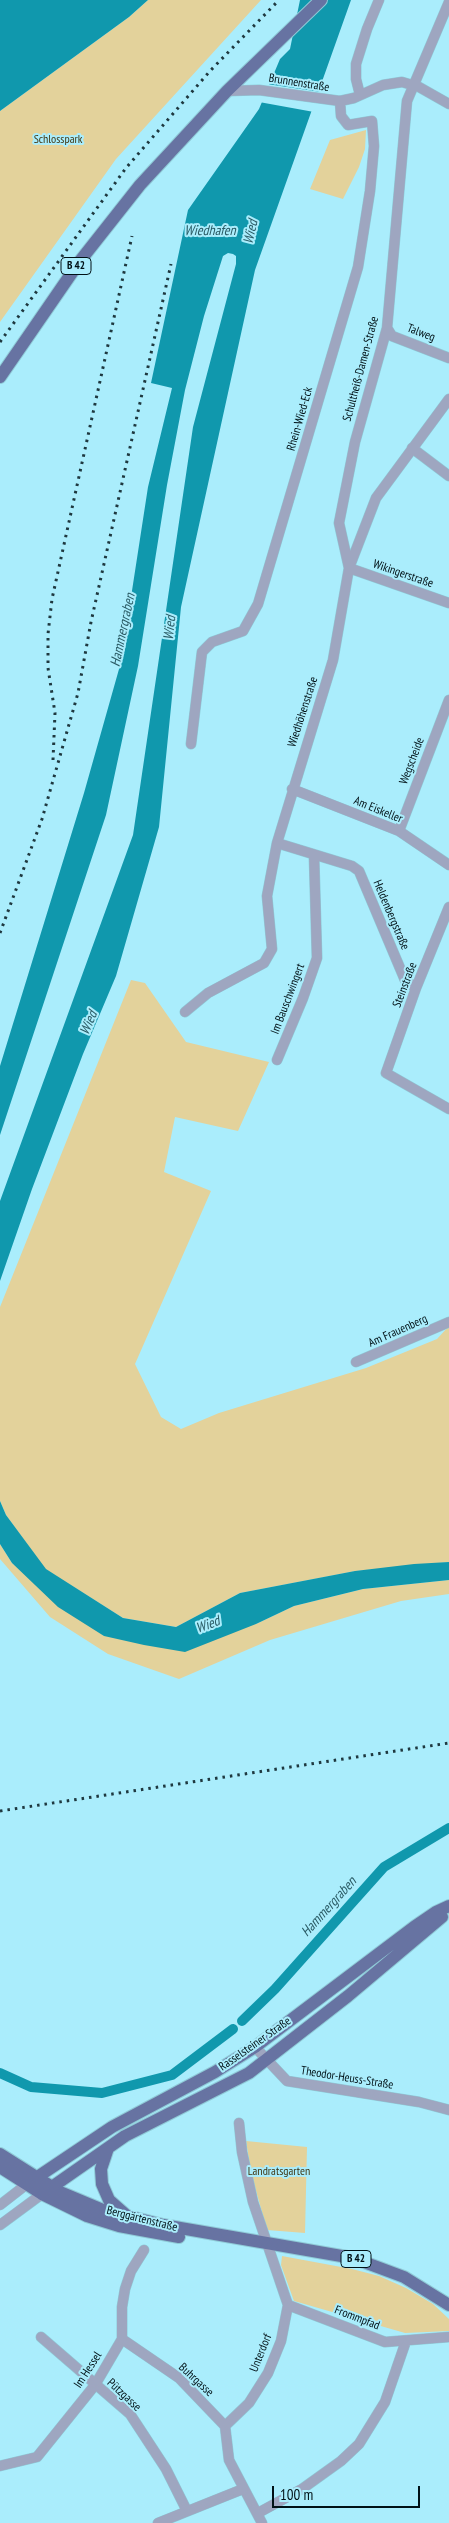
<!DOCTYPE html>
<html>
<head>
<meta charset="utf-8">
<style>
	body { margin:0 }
	#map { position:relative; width:449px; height:2523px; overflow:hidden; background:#aaedfc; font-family:"PT Sans Narrow",sans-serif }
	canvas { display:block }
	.scale { position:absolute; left:272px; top:2486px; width:148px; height:22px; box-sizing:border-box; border:2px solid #001116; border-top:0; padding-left:6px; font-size:15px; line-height:18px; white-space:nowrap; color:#001116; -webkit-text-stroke:4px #aaedfc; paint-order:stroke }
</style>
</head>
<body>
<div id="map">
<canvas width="449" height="2523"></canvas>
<div class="scale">100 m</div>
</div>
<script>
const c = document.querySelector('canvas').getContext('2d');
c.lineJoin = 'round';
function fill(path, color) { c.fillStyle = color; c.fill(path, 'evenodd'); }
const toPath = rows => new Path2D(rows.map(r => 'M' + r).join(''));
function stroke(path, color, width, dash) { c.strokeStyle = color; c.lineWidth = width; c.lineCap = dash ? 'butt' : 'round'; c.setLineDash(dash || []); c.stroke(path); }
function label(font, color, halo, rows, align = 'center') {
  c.font = font + ' "PT Sans Narrow",sans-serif'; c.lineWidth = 4; c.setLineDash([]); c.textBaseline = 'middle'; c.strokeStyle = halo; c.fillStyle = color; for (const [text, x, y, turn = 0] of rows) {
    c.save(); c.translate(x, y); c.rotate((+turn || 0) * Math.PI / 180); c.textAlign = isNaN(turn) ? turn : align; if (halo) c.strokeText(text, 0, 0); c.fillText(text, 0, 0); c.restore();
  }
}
const green = toPath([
	[148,0,261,0,116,159,0,322,0,111,129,17],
	[366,130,365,149,359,167,343,199,310,189,330,140],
	[131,980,145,983,186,1042,269,1062,238,1131,175,1117,164,1172,211,1191,135,1364,161,1417,181,1429,219,1413,366,1368,437,1339,449,1326,449,1562,356,1571,240,1593,176,1627,123,1618,45,1569,6,1515,0,1501,0,1307],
	[0,1544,12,1563,104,1636,256,1624,294,1606,363,1589,449,1580,449,1594,401,1601,270,1640,179,1679,108,1654,50,1617,0,1559],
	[246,2141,307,2147,305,2233,267,2230,251,2173],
	[282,2256,352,2269,379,2276,406,2288,433,2304,449,2319,449,2331,405,2333,294,2301,281,2265]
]);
const water = toPath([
	[0,0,148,0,129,17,0,111],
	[300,0,351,0,255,270,181,607,159,827,116,976,83,1054,32,1189,0,1281,0,1201,133,835,193,427,236,264,236,256,233,254,228,253,223,256,204,316,185,390,167,485,138,666,106,815,0,1135,0,1066,84,793,121,662,148,487,172,388,151,383,188,210,259,109,280,59,290,49],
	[0,1501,6,1515,46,1569,123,1618,176,1627,240,1593,355,1571,414,1564,449,1562,449,1580,363,1589,294,1606,256,1624,185,1652,144,1645,104,1636,58,1607,12,1563,0,1544]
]);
const pier = toPath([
	[267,84,321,92,314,112,259,102]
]);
const canal = toPath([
	[242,2021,275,1989,384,1867,449,1828],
	[0,2073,31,2087,102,2093,172,2075,233,2029]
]);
const minor = toPath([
	[449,2,407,101,387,328,355,442,339,523,349,568,449,603],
	[227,91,259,90,340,101,354,98,383,85,402,82,419,87,449,104],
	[360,95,356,79,356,64,367,29,379,0],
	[387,328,392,336,449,358],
	[412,448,449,476],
	[191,744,202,652,212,642,243,631,258,604,358,267,370,191,374,146,372,121,348,125,341,116,340,101],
	[292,789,399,831,449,865],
	[399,831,449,700],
	[277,843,352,866,359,871,405,980,416,988],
	[449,907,416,988,386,1073,449,1109],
	[185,1012,208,993,264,963,272,949,267,896,277,843,333,660,349,568,376,498,449,399],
	[277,1060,303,998,317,958,314,855],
	[356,1362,449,1322],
	[255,2047,287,2081,419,2102,449,2110],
	[239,2123,242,2152,253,2202,288,2305,281,2341,268,2373,249,2403,225,2426,229,2460,262,2523],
	[0,2205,27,2184],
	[0,2225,42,2194],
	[288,2305,385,2342,449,2337],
	[41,2337,130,2414,166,2469,187,2511],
	[122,2339,179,2378,225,2426],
	[0,2466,37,2457,95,2385,122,2339,122,2307,125,2289,131,2271,144,2250],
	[258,2513,302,2489,341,2461,359,2444,385,2402,406,2341],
	[158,2523,243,2489]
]);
const major = toPath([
	[0,377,80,261,140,185,227,91,321,0],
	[108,2148,101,2169,102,2184,109,2200,126,2215],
	[0,2154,60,2192,103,2210,163,2225,353,2258,404,2277,449,2305],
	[0,2167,42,2194,87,2216,119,2226,179,2237],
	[27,2184,112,2127,215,2072,255,2047,414,1927,436,1912,449,1906],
	[42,2194,125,2136,249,2073,348,1996,442,1917]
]);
const rail = toPath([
	[0,342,126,168,210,71,279,0],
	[53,760,55,713,48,668,48,634,52,599,132,236],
	[0,933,42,819,78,693,91,622,171,264],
	[0,1811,449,1743]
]);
const shields = [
	[76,266,30],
	[356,2259,30]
];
const shieldNames = [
	["B 42",76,266],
	["B 42",356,2259]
];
const streetNames = [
	["Brunnenstraße",299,83,9],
	["Talweg",421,333,21],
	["Schultheiß-Damen-Straße",361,369,-75],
	["Rhein-Wied-Eck",300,419,-74],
	["Wikingerstraße",403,574,19],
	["Wiedhöhenstraße",303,712,-72],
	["Wegscheide",412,761,-69],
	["Am Eiskeller",378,810,22],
	["Heldenbergstraße",391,915,67],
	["Steinstraße",405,985,-69],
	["Im Bauschwingert",288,999,-69],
	["Am Frauenberg",398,1331,-24],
	["Rasselsteiner Straße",255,2044,-35],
	["Theodor-Heuss-Straße",347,2078,9],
	["Berggärtenstraße",142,2219,14],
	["Frommpfad",357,2318,21],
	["Unterdorf",261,2353,-68],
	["Im Hessel",88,2370,-57],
	["Buhrgasse",196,2380,43],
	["Pützgasse",124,2395,43]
];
const parkNames = [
	["Schlosspark",58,140],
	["Landratsgarten",279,2172]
];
const waterNames = [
	["Wiedhafen",210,231],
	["Wied",251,232,-77],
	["Wied",170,628,-84],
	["Hammergraben",123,630,-78],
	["Wied",89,1023,-67],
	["Wied",208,1625,-21],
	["Hammergraben",329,1907,-48]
];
fill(green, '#e3d29b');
fill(water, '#1098ad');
fill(pier, '#aaedfc');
stroke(canal, '#1098ad', 10);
stroke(minor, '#8fcad7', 11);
stroke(major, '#8fcad7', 14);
stroke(minor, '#9ea6c0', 10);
stroke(major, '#6773a2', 12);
stroke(rail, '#1e383f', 3, [2.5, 5]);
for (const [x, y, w] of shields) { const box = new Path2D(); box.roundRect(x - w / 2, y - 8.5, w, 17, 4); c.fillStyle = '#aaedfc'; c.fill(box); stroke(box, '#001116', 1); }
label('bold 11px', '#001116', null, shieldNames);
label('12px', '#001116', '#aaedfc', streetNames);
label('12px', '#413612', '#aaedfc', parkNames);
label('italic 14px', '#2a5a64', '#aaedfc', waterNames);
</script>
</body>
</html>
